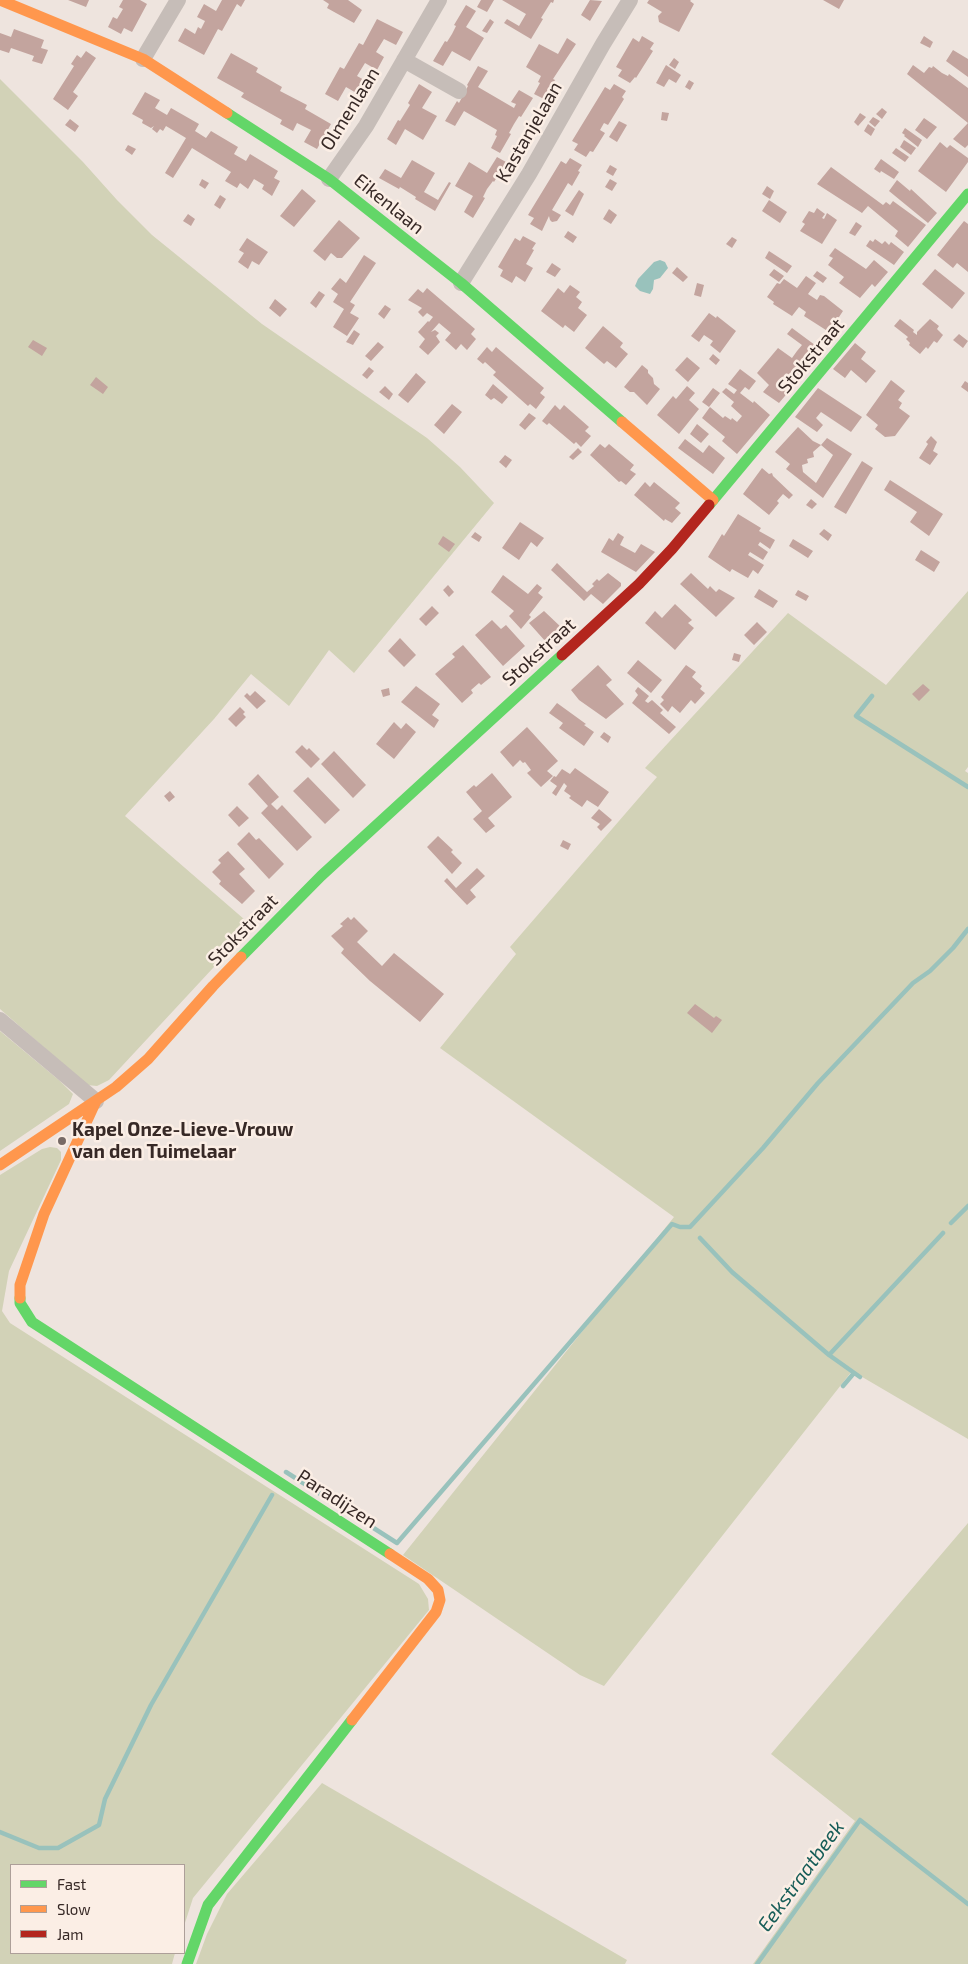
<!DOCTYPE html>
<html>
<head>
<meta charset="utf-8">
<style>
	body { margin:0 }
	#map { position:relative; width:968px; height:1964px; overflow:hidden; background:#eee4de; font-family:"Exo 2",sans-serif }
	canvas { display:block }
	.legend { position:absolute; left:10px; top:1864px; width:175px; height:90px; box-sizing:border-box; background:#fbeee5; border:1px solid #ad9f99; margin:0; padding:6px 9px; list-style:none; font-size:15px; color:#372926 }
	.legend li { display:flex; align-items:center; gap:10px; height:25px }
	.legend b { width:25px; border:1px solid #ad9f99 }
</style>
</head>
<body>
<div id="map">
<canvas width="968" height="1964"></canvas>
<ul class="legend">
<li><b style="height:6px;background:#63d668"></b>Fast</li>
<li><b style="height:6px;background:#ff974d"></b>Slow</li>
<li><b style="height:6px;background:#b3261e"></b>Jam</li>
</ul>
</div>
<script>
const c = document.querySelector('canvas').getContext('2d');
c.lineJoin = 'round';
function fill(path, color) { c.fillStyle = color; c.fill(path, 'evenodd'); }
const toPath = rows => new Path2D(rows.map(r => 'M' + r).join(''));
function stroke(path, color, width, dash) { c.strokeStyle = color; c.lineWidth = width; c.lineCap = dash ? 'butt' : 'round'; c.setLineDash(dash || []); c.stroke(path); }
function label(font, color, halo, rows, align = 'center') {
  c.font = font + ' "Exo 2",sans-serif'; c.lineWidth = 5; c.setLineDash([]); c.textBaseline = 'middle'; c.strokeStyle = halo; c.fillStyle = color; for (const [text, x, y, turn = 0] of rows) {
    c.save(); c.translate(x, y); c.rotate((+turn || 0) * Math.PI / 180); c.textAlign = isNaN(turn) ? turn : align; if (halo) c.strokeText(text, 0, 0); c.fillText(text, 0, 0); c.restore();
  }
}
const green = toPath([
	[0,79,83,162,117,200,152,235,262,324,427,438,460,467,494,503,354,673,329,650,289,706,251,674,214,719,125,816,252,926,109,1080,97,1086,87,1085,0,1009],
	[968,591,968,767,965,771,968,773,968,1439,852,1371,604,1686,580,1675,403,1555,674,1217,440,1048,516,954,510,947,657,777,645,768,788,613,886,685],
	[0,1031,60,1081,73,1094,69,1104,0,1151],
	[50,1147,57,1148,61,1152,61,1160,9,1271,2,1311,10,1323,419,1584,428,1599,429,1610,193,1898,184,1926,184,1865,11,1865,11,1953,175,1953,172,1964,0,1964,0,1175,42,1149],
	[968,1523,968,1964,753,1964,855,1821,771,1754],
	[322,1783,627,1960,625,1964,196,1964,207,1934,227,1894]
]);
const water = toPath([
	[660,260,665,262,668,268,660,278,654,280,653,289,650,294,640,291,635,286,638,279,654,262]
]);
const stream = toPath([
	[872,696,856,716,968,787],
	[951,1223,968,1206],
	[700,1238,732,1272,829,1355,943,1233],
	[829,1355,860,1377],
	[843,1386,854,1373],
	[286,1472,397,1543,672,1224,680,1227,690,1227,763,1148,818,1083,913,983,930,971,953,948,968,929],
	[0,1832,39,1848,58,1848,99,1825,105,1799,151,1705,272,1495],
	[757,1964,860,1820,968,1904]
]);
const building = toPath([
	[68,0,89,0,86,7],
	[123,0,140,0,147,4,132,32,124,28,121,34,108,27,113,17,117,19,123,9,119,7],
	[222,0,245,0,241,7,237,4,222,31,218,29,204,55,178,41,185,28,195,34,198,27,201,29,205,21,197,17,204,4,216,11],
	[323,0,348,0,362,10,354,23,327,8,329,4],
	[481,0,494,0,487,12,477,7],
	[502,0,554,0,553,3,551,2,541,18,543,19,531,39,504,23,507,19,519,26,526,14],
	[590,0,602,1,590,21,581,15],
	[649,0,691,0,690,1,694,4,679,32,659,22,658,16,662,12,647,3],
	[823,0,844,0,839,9],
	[466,5,476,11,466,27,484,38,470,61,452,51,443,66,433,61,445,41,447,42,452,34,456,26,454,25],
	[377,19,403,32,396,45,384,39,376,52,384,57,377,70,365,63,357,76,366,81,358,94,346,87,338,101,325,94,340,67,344,69,359,43,363,45],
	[490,19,494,22,487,33,482,31],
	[14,29,44,40,41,48,48,50,42,64,32,61,34,56,11,48,9,53,0,50,0,33,11,37],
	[642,36,654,43,650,49,653,51,636,78,635,77,630,83,618,76,622,70,616,67,633,38,639,42],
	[924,36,933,42,930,48,920,43],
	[567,38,576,44,553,79,555,80,544,99,534,94,540,83,538,82,541,76,526,67,539,44,558,54],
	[953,50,968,59,968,77,946,61],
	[86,51,96,58,73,92,78,96,68,110,53,99,74,66,71,64,77,55,81,58],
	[231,53,258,68,256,72,282,87,280,91,307,105,305,109,331,124,317,149,304,142,311,130,297,123,293,131,280,124,282,120,241,97,244,93,217,78],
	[674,58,679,62,675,69,669,65],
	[666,65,681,75,676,83,669,79,664,87,656,83],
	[913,65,924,73,929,67,932,68,933,66,942,73,948,76,949,74,968,88,968,145,965,148,953,139,968,123,907,74],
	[478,66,488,71,478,87,514,108,516,104,511,102,519,90,533,98,521,117,519,116,514,124,509,133,511,134,500,153,491,148,497,136,495,135,497,130,464,111,455,126,445,121,457,101,459,103,468,86,467,85],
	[689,80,694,83,690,90,685,87],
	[419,84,432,92,422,108,437,116,423,140,405,129,396,145,387,139,398,120,400,121,410,105,408,103],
	[614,84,626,91,622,97,624,99,608,125,604,123,600,130,605,133,593,152,590,151,586,157,574,150,578,144,572,141,605,87,610,90],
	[145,92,160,100,155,108,167,115,171,108,199,124,195,131,206,138,211,131,238,147,234,154,246,161,250,154,278,171,274,178,280,181,272,196,262,189,264,185,254,179,248,189,240,183,237,188,225,181,231,172,192,148,173,178,165,173,186,138,166,126,163,131,160,129,157,133,152,129,154,126,151,128,142,123,143,120,132,114],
	[882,108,887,112,882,119,876,114],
	[662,112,669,113,667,121,661,120],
	[860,113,866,117,858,126,854,122],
	[873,117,880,121,875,127,869,122],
	[924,118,937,127,927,139,915,130],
	[70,119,79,126,75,132,65,125],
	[619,121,627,125,617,142,609,137],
	[868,124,875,129,871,136,864,131],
	[905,128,922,140,918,147,904,136,905,135,902,133],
	[904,140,916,148,911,155,900,147],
	[940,142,947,148,950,145,968,158,968,162,946,192,918,171],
	[128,145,136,149,132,155,125,150],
	[896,148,909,157,905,162,892,153],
	[497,157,506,162,494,182,493,181,487,189,483,197,485,198,473,218,464,212,473,196,455,186,469,162,487,173],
	[570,158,582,165,578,171,580,172,572,186,568,183,552,210,561,215,557,221,552,222,550,220,549,216,542,231,530,224,534,218,528,215,561,161,566,164],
	[881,159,899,172,894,179,881,171,880,173,874,169],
	[412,160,435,173,424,192,438,200,449,182,451,183,435,211,415,199,416,197,400,187,399,189,379,178,385,169,401,178],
	[610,165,617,169,613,176,606,172],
	[831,167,883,205,886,202,890,205,893,201,926,225,908,247,895,236,898,231,868,206,862,213,817,184],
	[202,179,209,183,205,189,199,185],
	[610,179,617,183,612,191,605,187],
	[897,180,910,191,911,189,937,213,928,223,889,191],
	[767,186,774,191,770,199,762,194],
	[302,189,316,201,294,227,280,216],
	[579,190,584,194,573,216,565,211],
	[220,195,226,199,220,209,214,205],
	[769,200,787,212,780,223,762,211],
	[817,208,825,214,822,218,824,219,827,213,837,220,822,244,800,231,805,224,802,222,809,211,814,213],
	[609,209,617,215,611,224,603,219],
	[188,214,195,219,191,226,183,221],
	[339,220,360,238,342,258,337,258,331,253,325,261,313,251],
	[964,221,968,224,968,272,957,263,953,268,937,255],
	[856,222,862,226,855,236,849,233],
	[568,231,577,237,573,243,564,237],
	[523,236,536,243,532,249,534,250,526,264,533,268,525,282,516,276,512,283,500,276,503,270,498,267,515,238,520,241],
	[732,237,737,240,732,248,726,244],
	[247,238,268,252,259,265,252,261,248,269,238,262,244,253,239,250],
	[875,239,882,244,885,241,889,245,891,242,904,252,894,265,866,246,870,240,873,242],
	[835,248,866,269,874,260,888,272,875,287,872,284,860,298,839,283,844,277,828,265,833,258,829,256],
	[769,251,792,266,787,273,765,258],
	[364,255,376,263,350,302,355,305,350,313,359,318,347,336,333,327,344,309,333,302,338,294,331,289,340,278,346,283],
	[552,263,561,269,555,277,546,272],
	[677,267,688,277,683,282,672,273],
	[774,269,784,276,779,282,769,275],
	[935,269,965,293,952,309,922,284],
	[817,271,827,278,823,283,813,276],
	[806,276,816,283,808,294,817,300,820,295,824,296,843,311,829,332,804,316,806,312,799,307,792,316,773,304,774,302,767,297,777,283,780,284,784,279,797,288],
	[697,283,704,285,701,297,694,295],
	[570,285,580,292,576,297,582,302,578,308,587,315,574,332,565,325,563,328,541,311,558,288,564,293],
	[427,288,475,329,471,334,476,339,467,350,461,344,456,350,445,340,451,333,439,323,431,332,435,330,439,333,436,336,440,342,428,355,419,347,425,339,418,332,428,321,429,322,433,317,427,313,423,317,418,312,422,308,408,300,418,289,423,293],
	[319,291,325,295,316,308,310,303],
	[275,299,287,309,280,317,269,308],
	[385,305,391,309,384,319,378,314],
	[709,313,716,318,717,316,736,331,720,353,710,345,713,341,704,335,699,342,691,336],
	[900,319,914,330,913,332,917,335,917,332,930,319,939,326,937,329,943,335,937,343,934,341,928,349,926,347,920,354,909,345,910,343,906,339,908,337,894,326],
	[603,326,623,343,620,347,628,354,616,368,607,361,604,364,585,348],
	[792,328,823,351,779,403,763,392,769,385,757,373,778,348,792,358,797,351,802,345,787,334],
	[354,330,360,334,353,345,346,342],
	[959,334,968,341,963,348,953,340],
	[33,340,47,348,42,356,28,347],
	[378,342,384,347,371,361,365,356],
	[855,343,866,352,861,359,876,371,866,383,851,370,845,378,833,369],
	[487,347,492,352,496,347,544,388,540,393,545,397,536,409,530,404,528,406,493,375,496,372,485,362,483,364,477,359],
	[713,354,720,360,716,365,709,359],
	[687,357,700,368,688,382,675,370],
	[642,365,648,370,648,373,653,378,654,384,660,389,647,405,634,392,630,392,624,387],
	[369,367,374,371,367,379,362,375],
	[740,369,756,381,749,390,745,387,740,393,753,403,754,401,770,415,737,454,722,441,725,437,702,418,710,407,723,418,725,416,731,420,732,418,737,422,742,416,731,406,734,402,722,392,726,388,734,394,737,390,728,384],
	[416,373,426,382,408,403,398,395],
	[96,377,108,387,103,394,90,385],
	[891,380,905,391,898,400,902,403,899,408,910,416,895,436,885,437,875,429,878,425,866,415],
	[965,381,968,383,968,392,961,387],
	[493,384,508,397,502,404,494,398,491,400,485,395],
	[385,386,393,394,389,400,379,392],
	[687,386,695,393,689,400,699,409,679,434,657,415,673,396,676,399],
	[713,388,720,393,709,407,702,402],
	[818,388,862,417,851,432,821,412,816,418,823,425,817,432,795,417],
	[452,404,462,412,444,434,434,425],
	[555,405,560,410,564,405,589,427,585,431,591,436,581,447,576,442,574,444,549,423,547,425,542,421],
	[529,413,536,418,525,430,519,425],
	[697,424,709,434,701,443,690,434],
	[798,427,813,441,821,445,827,438,852,454,823,498,786,469,790,464,775,452],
	[821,445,833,455,816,483,803,472,802,465,808,463,807,459,814,457,813,452],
	[931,436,937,442,933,451,938,454,930,465,919,458,928,444,926,442],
	[685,439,703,453,709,445,725,458,713,474,678,448],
	[600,444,605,448,609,444,634,465,630,470,636,474,626,485,621,481,619,482,590,455],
	[578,448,582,452,573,460,569,457],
	[505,455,512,460,506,468,499,462],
	[862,461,873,468,846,514,834,507],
	[762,468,769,474,772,473,773,476,793,495,789,499,783,494,777,501,779,503,769,515,743,494],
	[890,480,943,514,929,536,910,522,917,512,884,490],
	[645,482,650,487,654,482,680,503,675,508,681,513,672,523,665,519,664,521,634,495],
	[811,499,817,504,812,509,806,505],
	[738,514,761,528,759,531,775,540,770,549,760,542,758,545,768,552,763,560,750,552,748,555,764,565,758,574,753,570,748,578,732,569,730,572,708,557,722,534,724,536],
	[520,522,544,538,537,547,531,542,519,560,502,548],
	[824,529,832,535,828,541,819,534],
	[475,532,482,537,479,542,471,537],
	[618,533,624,537,620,545,635,553,641,544,655,552,636,572,601,552,609,538,613,541],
	[443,536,455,544,449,552,438,544],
	[793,539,813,551,808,558,789,546],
	[921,550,940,562,934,572,915,560],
	[557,563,587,592,594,586,592,584,597,579,599,581,608,573,621,583,621,586,603,604,591,594,584,601,551,570],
	[691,573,708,589,710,586,716,592,719,589,735,598,716,617,680,584],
	[503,575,528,594,537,584,542,588,538,593,543,597,529,615,531,617,521,629,509,616,514,611,491,592],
	[448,585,454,592,449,597,443,590],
	[759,589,778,601,773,608,754,597],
	[798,590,809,596,806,601,795,595],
	[675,604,692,620,688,623,694,628,675,650,645,623,655,611,662,618],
	[432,606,439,613,426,626,419,619],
	[544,611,562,628,546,642,529,623],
	[492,620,501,629,506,625,525,646,503,666,475,635],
	[757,622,767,632,754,645,744,635],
	[400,638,416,655,404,667,388,651],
	[463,645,491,677,481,685,479,683,471,690,473,693,462,703,435,674,455,657,452,654],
	[734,653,741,655,739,662,732,660],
	[638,660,662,680,651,693,627,673],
	[598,665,612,680,606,685,624,704,606,719,579,700,571,690],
	[686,665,696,672,692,677,702,686,700,689,705,693,695,704,691,700,680,713,672,706,668,712,660,704,664,700,661,697],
	[923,684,930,690,919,701,912,694],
	[416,686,440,704,432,715,439,720,434,728,401,702],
	[638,687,649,696,645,701,648,703,652,700,663,710,660,713,676,727,669,734,632,703,638,695,635,691],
	[389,688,390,695,383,697,381,690],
	[255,691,266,701,257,709,244,696,247,693,250,696],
	[557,703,586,724,584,725,594,732,584,746,559,728,563,723,549,713],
	[240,707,245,712,243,714,246,717,236,727,228,719],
	[394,722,401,729,406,723,416,732,394,759,376,744],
	[527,727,558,761,547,771,553,776,541,787,527,773,531,770,525,762,523,763,520,760,513,767,500,752],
	[604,732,611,737,608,743,600,737],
	[302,745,307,750,309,748,320,759,311,768,295,752],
	[334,751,366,785,353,798,321,764],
	[575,768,609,792,598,807,587,800,582,807,569,798,571,796,564,791,567,786,564,783,556,796,552,793,557,786,550,781,554,776,556,777,562,769,570,774],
	[492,773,512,797,488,818,495,826,486,833,473,819,482,811,466,792,474,785,476,787],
	[258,774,279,797,271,804,277,810,282,805,312,837,297,851,261,813,268,806,248,784],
	[308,777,340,810,325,824,293,791],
	[170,791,175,797,169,802,164,796],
	[237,806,249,818,239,827,228,815],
	[599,809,612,820,601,831,597,827,600,824,591,818],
	[249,832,256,840,259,838,284,864,269,879,237,844],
	[438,836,453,850,451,852,462,863,452,874,427,847],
	[563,840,571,844,568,850,560,846],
	[228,851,245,869,239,874,255,891,242,904,219,884,221,881,212,872,221,863,218,860],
	[477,868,485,876,470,890,476,897,467,905,444,881,447,878,456,888],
	[348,917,351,920,354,917,368,931,357,942,382,966,394,953,444,994,420,1022,370,981,341,953,344,949,331,936,343,926,340,924],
	[695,1004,714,1018,716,1016,722,1020,712,1033,687,1013]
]);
const street = toPath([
	[143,59,178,0],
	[404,60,459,91],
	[329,179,366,126,439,0],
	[461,283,529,174,603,44,630,0],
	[0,1020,96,1101]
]);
const fast = toPath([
	[227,113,329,179,461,283,622,422],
	[709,505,968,194],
	[241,957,321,876,562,655],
	[20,1298,20,1303,32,1322,390,1554],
	[187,1964,208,1905,352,1720]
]);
const slow = toPath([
	[0,0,143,59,227,113],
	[622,422,713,500],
	[0,1165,116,1087,148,1059,213,986,241,957],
	[20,1298,20,1285,44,1214,96,1101],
	[352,1720,436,1612,440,1600,438,1590,428,1579,390,1554]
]);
const jam = toPath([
	[562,655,639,584,672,549,709,505]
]);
const markers = [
	[62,1141,5,"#776a66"]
];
const streetNames = [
	["Olmenlaan",350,109,-58],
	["Kastanjelaan",529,132,-60],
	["Eikenlaan",389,204,39],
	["Stokstraat",811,356,-50],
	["Stokstraat",539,652,-42],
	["Stokstraat",243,930,-46],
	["Paradijzen",337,1499,33]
];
const poiNames = [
	["Kapel Onze-Lieve-Vrouw",72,1130],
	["van den Tuimelaar",72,1152]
];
const waterNames = [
	["Eekstraatbeek",801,1876,-54]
];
fill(green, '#d2d2b7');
fill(water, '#99c2bc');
stroke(stream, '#99c2bc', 4.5);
fill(building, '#c3a49e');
stroke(street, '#c6bdb8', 16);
stroke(fast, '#63d668', 11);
stroke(slow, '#ff974d', 11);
stroke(jam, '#b3261e', 11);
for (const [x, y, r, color] of markers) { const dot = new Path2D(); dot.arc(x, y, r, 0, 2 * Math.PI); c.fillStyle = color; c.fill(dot); stroke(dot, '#fbeee5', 2); }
label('19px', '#372926', '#fbeee5', streetNames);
label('bold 19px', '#372926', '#fbeee5', poiNames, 'left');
label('italic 20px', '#175d58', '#fbeee5', waterNames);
</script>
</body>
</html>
